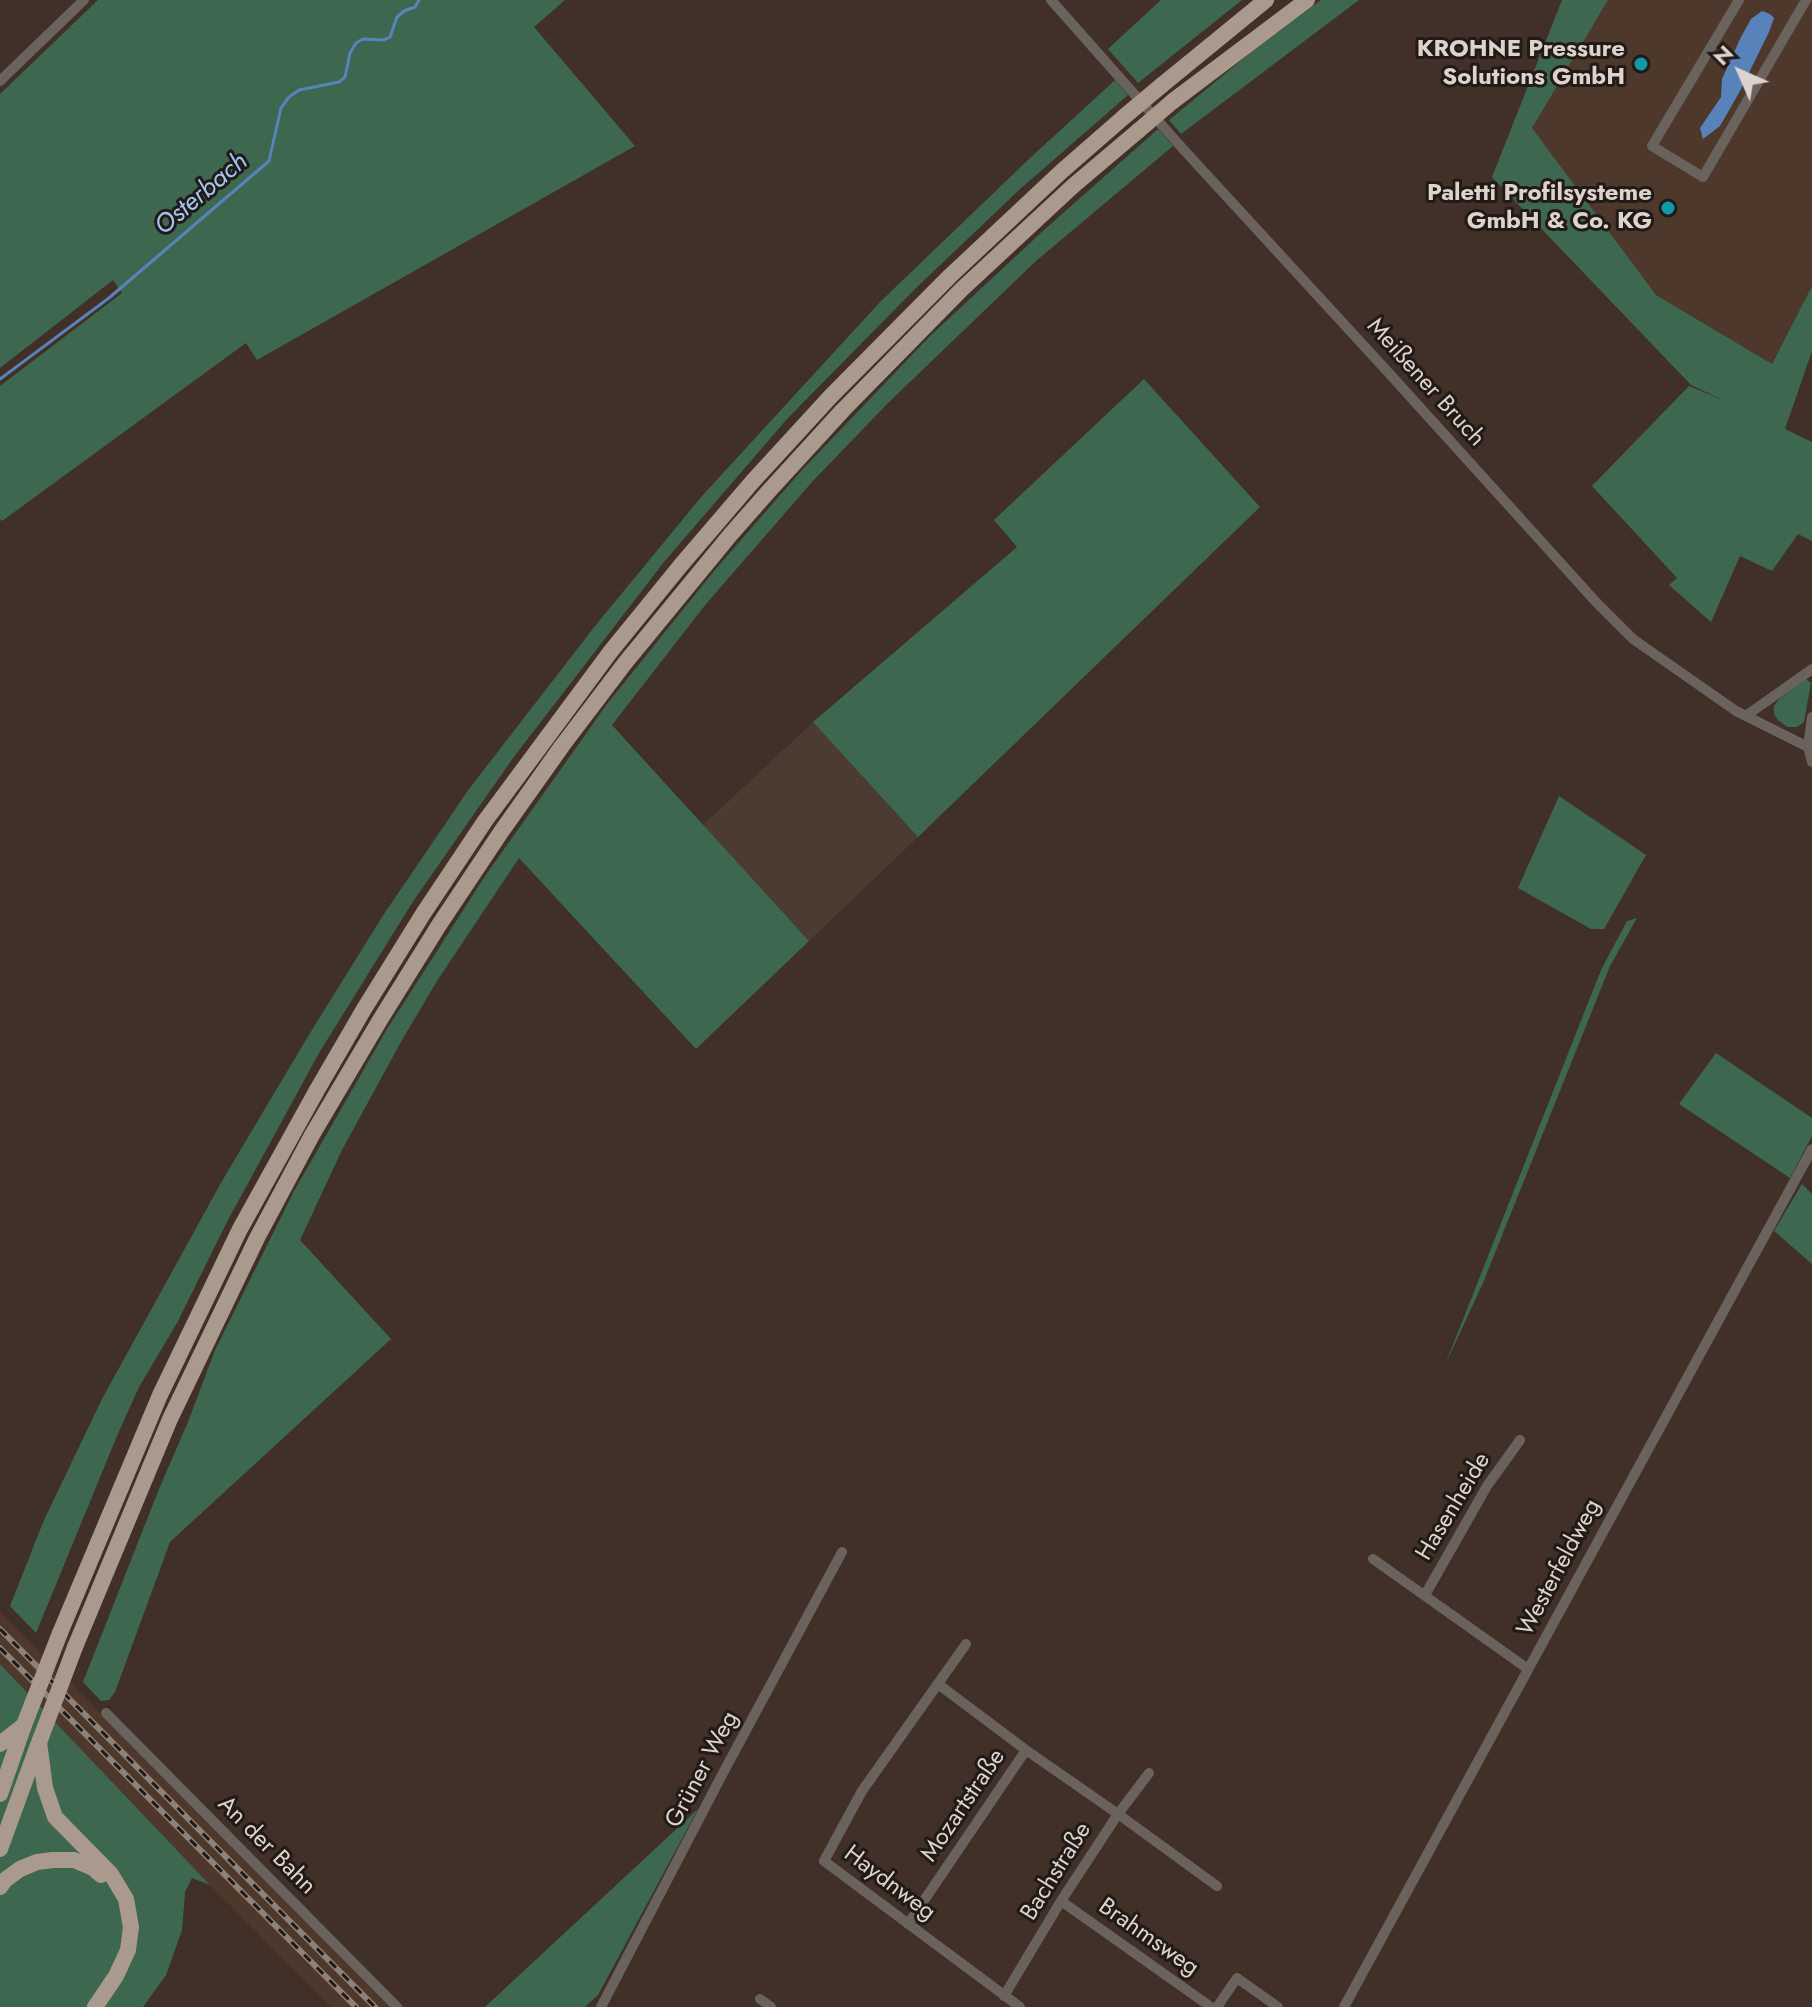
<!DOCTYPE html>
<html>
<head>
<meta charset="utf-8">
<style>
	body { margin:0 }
	#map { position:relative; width:1812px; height:2007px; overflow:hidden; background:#403027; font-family:Jost,sans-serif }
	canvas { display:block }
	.north { position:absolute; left:1700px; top:32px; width:80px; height:80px; -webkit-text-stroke:6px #211a16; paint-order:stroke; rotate:315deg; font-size:22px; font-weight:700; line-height:32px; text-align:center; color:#ddd3cd }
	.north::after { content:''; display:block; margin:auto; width:28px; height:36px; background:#ddd3cd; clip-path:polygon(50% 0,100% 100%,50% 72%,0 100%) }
</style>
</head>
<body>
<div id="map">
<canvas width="1812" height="2007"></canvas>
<div class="north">N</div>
</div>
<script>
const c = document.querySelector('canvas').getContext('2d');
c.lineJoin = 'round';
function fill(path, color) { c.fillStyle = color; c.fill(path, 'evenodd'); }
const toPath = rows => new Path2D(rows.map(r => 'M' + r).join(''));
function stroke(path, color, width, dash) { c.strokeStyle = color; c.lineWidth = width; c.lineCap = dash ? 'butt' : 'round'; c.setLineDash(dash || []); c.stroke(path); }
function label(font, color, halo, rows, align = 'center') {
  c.font = font + ' Jost,sans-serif'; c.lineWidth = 6; c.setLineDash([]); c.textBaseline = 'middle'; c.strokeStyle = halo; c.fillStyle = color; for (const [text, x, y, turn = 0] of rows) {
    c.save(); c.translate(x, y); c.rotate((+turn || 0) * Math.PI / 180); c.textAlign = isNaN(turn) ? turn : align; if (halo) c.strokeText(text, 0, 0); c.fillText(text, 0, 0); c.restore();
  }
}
const built = toPath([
	[1608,0,1812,0,1812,286,1772,364,1656,295,1531,128],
	[0,1612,267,1881,389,2007,331,2007,210,1885,0,1664]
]);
const industrial = toPath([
	[813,722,918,837,809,941,702,826]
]);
const green = toPath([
	[98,0,565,0,534,27,635,146,257,360,246,343,2,521,0,519,0,386,122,293,113,280,0,368,0,94],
	[1161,0,1242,0,1138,83,1108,49],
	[1321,0,1359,0,1181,134,1169,120,1249,54],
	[1562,0,1608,0,1532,128,1656,295,1772,364,1812,286,1812,351,1785,429,1812,442,1812,541,1798,534,1772,571,1740,556,1711,622,1669,585,1677,578,1592,486,1689,386,1725,401,1691,385,1492,177],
	[1115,80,1128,95,1019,190,916,288,787,419,664,562,513,758,414,900,319,1053,228,1220,177,1323,139,1387,117,1436,36,1633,10,1606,44,1520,102,1399,222,1181,307,1038,382,917,469,789,595,626,702,496,880,302,1029,159],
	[1158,129,1173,146,1036,261,888,403,812,482,706,604,612,725,809,941,696,1049,519,858,437,981,402,1040,342,1150,300,1240,391,1339,170,1542,115,1692,109,1700,101,1701,83,1682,159,1489,188,1422,215,1350,294,1191,387,1029,485,876,607,704,714,571,802,470,930,336,1044,230],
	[1144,379,1260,507,918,837,813,722,1017,547,994,520],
	[1806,679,1811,683,1804,722,1797,727,1787,727,1778,720,1774,714,1774,706,1779,699],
	[1559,796,1646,855,1604,929,1591,929,1518,888],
	[1637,918,1610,966,1483,1283,1445,1365,1601,970,1627,921],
	[1716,1053,1812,1118,1812,1136,1790,1178,1679,1104],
	[1802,1184,1812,1194,1812,1264,1774,1231],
	[0,1664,210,1885,192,1878,185,1892,182,1930,166,1975,143,2007,0,2007],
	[698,1809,598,1995,585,2007,485,2007]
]);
const water = toPath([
	[1762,11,1770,14,1774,18,1769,32,1740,91,1720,126,1703,139,1700,128,1721,97,1722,79,1741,37,1751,19]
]);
const stream = toPath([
	[0,379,109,298,269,161,281,108,289,97,299,90,339,82,345,77,350,53,356,43,363,39,384,40,390,37,397,17,404,11,415,7,419,0]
]);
const minor = toPath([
	[1051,0,1183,149,1387,371,1596,602,1633,639,1736,711,1808,747],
	[1739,0,1652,146,1703,177,1806,0],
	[0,81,84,0],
	[1747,715,1812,669],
	[1812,717,1808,747,1812,762],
	[1373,1559,1528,1669],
	[1425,1595,1487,1486,1520,1440],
	[966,1644,862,1791,824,1861,1020,2007],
	[938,1684,1026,1750,1118,1814,1217,1886],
	[106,1713,397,2007],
	[1061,1901,1211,2007],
	[908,1924,1026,1750],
	[1004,1996,1061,1901,1118,1814,1149,1773],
	[760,1999,771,2007],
	[601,2007,723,1773,842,1552],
	[1217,2007,1237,1978,1278,2007],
	[1344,2007,1812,1149]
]);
const trunk = toPath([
	[1162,85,1266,0],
	[1173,101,1307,0],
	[60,1633,160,1395,240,1229,317,1090,364,1009,423,914,485,821,611,651,681,565,753,481,831,396,950,276,1062,171,1125,116],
	[75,1647,170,1419,257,1238,312,1135,380,1020,439,925,501,832,562,746,625,663,731,534,768,492,843,410,962,289,1073,186,1138,131],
	[39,1742,45,1788,55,1817,111,1874,126,1899,131,1927,128,1950,116,1976,95,2007],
	[0,1744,23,1726],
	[0,1794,24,1725],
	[0,1849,38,1745],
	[0,1887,5,1880,20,1869,37,1862,53,1860,74,1860,93,1868,101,1875]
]);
const rail = toPath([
	[0,1629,375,2007],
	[0,1648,356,2007]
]);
const trunkBridge = toPath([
	[1125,116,1162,85],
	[1138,131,1173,101],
	[24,1725,60,1633],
	[40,1740,75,1647]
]);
const markers = [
	[1641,64,8,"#0f9aa8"],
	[1668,208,8,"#0f9aa8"]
];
const poiNames = [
	["KROHNE Pressure",1625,50],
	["Solutions GmbH",1625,78],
	["Paletti Profilsysteme",1652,194],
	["GmbH & Co. KG",1652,222]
];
const streetNames = [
	["Meißener Bruch",1425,383,48],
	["Hasenheide",1454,1507,-59],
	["Westerfeldweg",1560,1568,-62],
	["Grüner Weg",703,1770,-62],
	["Mozartstraße",964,1806,-56],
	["An der Bahn",266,1846,45],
	["Bachstraße",1057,1872,-58],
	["Haydnweg",889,1884,37],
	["Brahmsweg",1148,1938,35]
];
const waterNames = [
	["Osterbach",202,195,-40]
];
fill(built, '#4e372b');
fill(industrial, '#4c3b31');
fill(green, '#3d684f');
fill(water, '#5783ba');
stroke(stream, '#5783ba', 3);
stroke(minor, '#6a635d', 10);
stroke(trunk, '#a99a8d', 16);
stroke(rail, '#8e817a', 6);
stroke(rail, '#211a16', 3, [9]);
stroke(trunkBridge, '#a99a8d', 16);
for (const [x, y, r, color] of markers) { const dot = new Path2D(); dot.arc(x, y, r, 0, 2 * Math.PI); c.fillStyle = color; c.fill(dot); stroke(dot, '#211a16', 3); }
label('bold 24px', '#ddd3cd', '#211a16', poiNames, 'right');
label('24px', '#ddd3cd', '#211a16', streetNames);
label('italic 26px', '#a1c6f4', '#211a16', waterNames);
</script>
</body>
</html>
